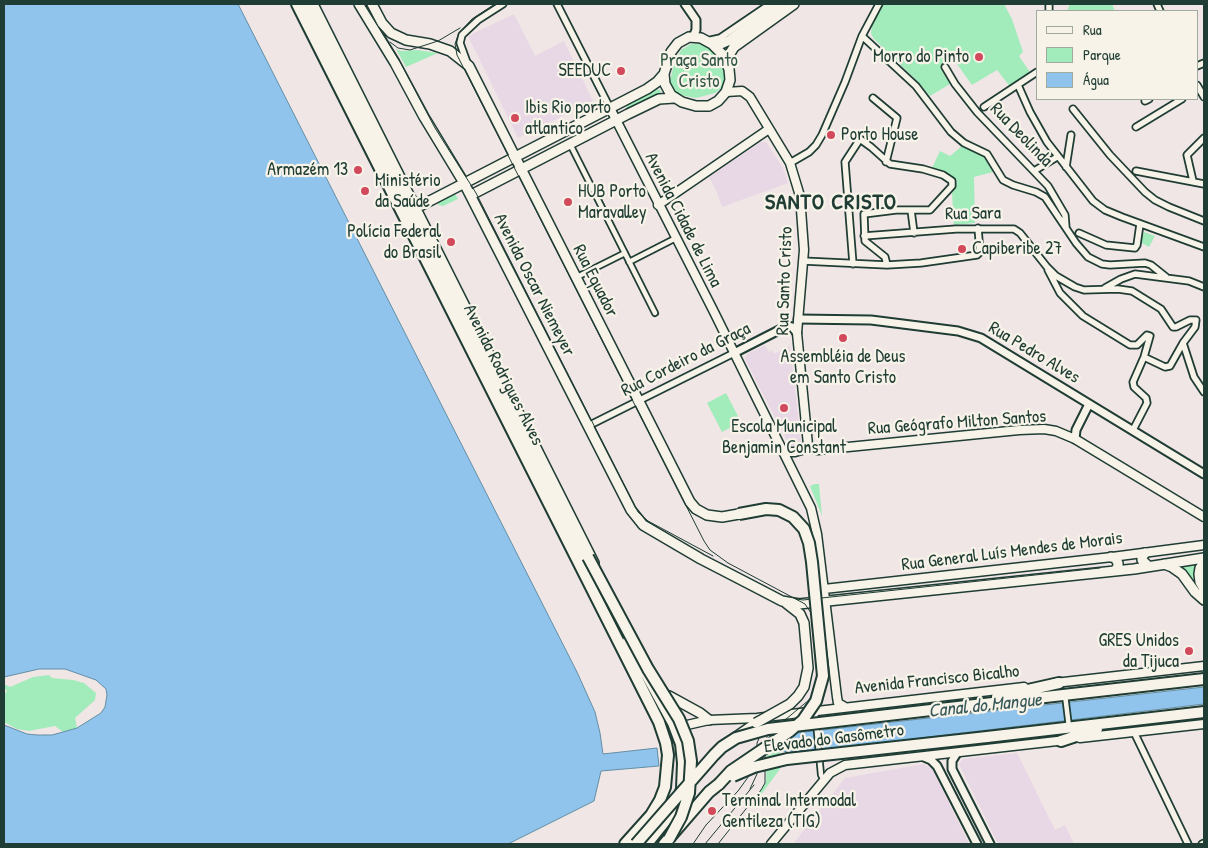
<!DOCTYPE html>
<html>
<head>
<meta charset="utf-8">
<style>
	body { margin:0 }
	#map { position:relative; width:1208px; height:848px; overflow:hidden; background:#f0e6e6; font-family:"Patrick Hand",sans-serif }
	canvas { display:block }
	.frame { position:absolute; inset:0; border:5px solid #1f3d34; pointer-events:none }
	.legend { position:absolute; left:1036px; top:10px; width:162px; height:90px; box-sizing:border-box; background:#f7f3e8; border:1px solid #a1aaa0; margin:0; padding:6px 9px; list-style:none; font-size:15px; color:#1f3d34 }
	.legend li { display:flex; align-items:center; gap:10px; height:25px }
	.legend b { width:25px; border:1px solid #a1aaa0 }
</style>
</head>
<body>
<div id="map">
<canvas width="1208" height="848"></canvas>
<div class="frame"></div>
<ul class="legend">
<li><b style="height:6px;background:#f7f3e8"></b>Rua</li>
<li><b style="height:14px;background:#a2ecbb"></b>Parque</li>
<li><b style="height:14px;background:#90c4ed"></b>Água</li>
</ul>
</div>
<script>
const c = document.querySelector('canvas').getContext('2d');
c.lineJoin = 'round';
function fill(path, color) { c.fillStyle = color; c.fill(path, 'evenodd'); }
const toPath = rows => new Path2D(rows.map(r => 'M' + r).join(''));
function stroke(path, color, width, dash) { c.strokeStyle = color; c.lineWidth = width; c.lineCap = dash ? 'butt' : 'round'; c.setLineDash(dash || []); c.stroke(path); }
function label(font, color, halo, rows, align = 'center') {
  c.font = font + ' "Patrick Hand",sans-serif'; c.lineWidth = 4.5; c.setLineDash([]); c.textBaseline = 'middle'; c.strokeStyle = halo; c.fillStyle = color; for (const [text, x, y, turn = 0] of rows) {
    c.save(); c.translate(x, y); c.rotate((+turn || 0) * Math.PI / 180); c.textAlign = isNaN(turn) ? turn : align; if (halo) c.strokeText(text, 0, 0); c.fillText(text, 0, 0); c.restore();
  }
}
const built = toPath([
	[514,14,535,56,564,41,593,101,518,138,468,36],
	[761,142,766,142,783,168,788,183,722,207,717,192,709,177],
	[765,345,769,352,772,350,774,354,790,346,801,441,799,446,795,447,789,445,745,359,746,355,749,353],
	[1017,753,1055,830,1065,825,1074,844,998,844,959,764,963,759],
	[924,764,933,770,969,844,793,844,845,778]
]);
const green = toPath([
	[882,4,1004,4,1012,19,1023,52,1019,56,1032,75,1011,88,997,70,972,85,952,57,941,69,950,84,930,96,916,80,874,39,871,34,872,24],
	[1070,4,1112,4,1115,11,1067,11],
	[691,44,699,44,709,47,720,59,725,73,725,81,724,86,715,93,696,98,680,95,673,90,670,81,674,64,681,50],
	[396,49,401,51,417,50,438,53,406,67],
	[659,89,661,91,660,94,628,110,626,106,627,104],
	[962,146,984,157,993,172,974,177,975,223,954,225,952,193,955,189,957,180,949,175,932,168,940,151,950,156],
	[454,192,458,199,443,206,438,205,438,201],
	[1144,232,1155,236,1149,247,1140,242],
	[726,393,741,422,722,432,707,403],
	[815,484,819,484,822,516,810,486],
	[1197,564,1194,571,1193,579,1196,588,1204,595,1204,598,1198,593,1184,573,1176,565],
	[49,675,52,678,73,680,84,683,96,693,95,700,75,718,77,728,63,732,55,726,29,731,17,729,4,722,4,695,7,691,5,689,4,690,4,684,10,687,33,677],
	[771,752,780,752,780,769,754,804,752,803,766,782,767,755,771,755]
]);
const water = toPath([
	[4,4,238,4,577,672,595,712,600,733,603,754,657,748,659,766,601,771,594,801,508,844,4,844,4,725,27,734,37,735,52,735,63,732,77,728,101,713,105,707,107,695,106,689,96,680,65,669,39,669,4,677,4,4],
	[1204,687,1204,704,821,750,771,752,769,736,1204,687]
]);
const pedestrian = toPath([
	[570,144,655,313],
	[629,262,676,238],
	[577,277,625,253],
	[1065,695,1069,727],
	[815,711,821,775,824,780]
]);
const minor = toPath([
	[557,4,610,108],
	[1157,4,1160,11],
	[1049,11,1049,4],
	[862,36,916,86,951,132,964,143,987,154,1003,180,1013,185,1036,192,1045,197,1076,243,1088,257,1102,264,1110,265,1145,263,1151,265,1166,277],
	[711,40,720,38,770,4],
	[468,65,460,43,462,35,478,20,503,4],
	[1197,66,1204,63],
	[945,67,955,84,977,112,1048,186,1065,215,1066,227],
	[1018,85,1030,112,1047,142,1093,201,1105,210,1122,217,1204,247],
	[1197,85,1204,97],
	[873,98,897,118,886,162],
	[1145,101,1149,99],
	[984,107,1037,72],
	[1073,109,1110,155,1145,192,1155,200,1169,207,1204,221],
	[1136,127,1182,99],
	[790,163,809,152,816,145,822,135,845,82,862,36,879,4],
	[1066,167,1071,135],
	[1034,171,1057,157],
	[1136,171,1204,184],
	[1193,181,1187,155,1204,138],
	[911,210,914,233],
	[1079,233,1106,245,1135,248,1137,245,1140,224],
	[864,236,956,229,1014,229,1020,233,1047,267,1056,276,1075,287,1084,290,1118,289,1132,291,1161,309,1173,327,1176,327,1190,320,1196,320,1195,327,1183,343,1170,366,1165,367,1144,357],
	[803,261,887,265,921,263,977,255,980,252,978,228],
	[853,264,845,162,860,139,871,147,890,164,923,169,943,175,952,181,952,186,930,210,896,210,864,214,865,241,885,257,887,265],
	[1048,270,1060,293,1083,316,1130,345,1137,345,1147,335,1150,336,1144,357,1133,382,1134,387,1146,398,1147,403,1133,430],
	[1105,288,1121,279,1135,274,1189,281,1204,287],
	[1183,343,1194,377,1204,392],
	[588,426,734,353],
	[1134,732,1188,844],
	[1202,844,1204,843]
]);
const tertiary = toPath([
	[685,4,696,20,696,30,693,37],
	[798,319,871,320,958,331,981,338,1204,474],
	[734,353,787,326,792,327,797,333],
	[1075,439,1076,430,1089,404],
	[957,753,952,761,952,769,990,844],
	[924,757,931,760,937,766,977,844]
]);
const secondary = toPath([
	[726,92,742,91,750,97,790,163,800,196,804,250,797,333,808,445],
	[610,108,713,310,811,508,817,534,837,697,838,703,845,707],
	[658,205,769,129],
	[808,445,813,449,818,450,1019,430,1044,429,1056,431,1075,439,1204,517],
	[783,450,788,452,795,452,805,449,808,445],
	[824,589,1112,557,1204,545],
	[1055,683,1204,666],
	[678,724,687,725,709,720,757,718,1024,687],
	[1080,738,1204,724],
	[771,844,830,773,845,765,1066,740]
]);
const primary = toPath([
	[313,4,594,563],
	[359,4,395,63,424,117,464,183,631,510,643,525,701,559,759,589,782,601,799,604,1134,569,1204,558],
	[372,4,382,23,391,33,406,40,430,44,450,51,469,66,690,502,696,509,707,515,722,517,739,514],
	[689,37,701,38,712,44,722,54,729,69,730,80,726,92,718,101,709,106,696,106,682,102,671,95,665,84,664,74,671,52,678,43,689,37],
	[712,44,721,44,730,40,780,4],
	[729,67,729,55,734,47,794,4],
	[471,195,628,114,659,99,674,98],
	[412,200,417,204,422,205,647,89,657,82,664,74],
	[1145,553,1142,557,1142,560,1148,566],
	[1111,557,1115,558,1118,563,1118,566,1115,571],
	[1204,563,1200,568,1199,574,1200,582,1204,589],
	[1164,564,1172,567,1182,574,1195,592,1204,600],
	[786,603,800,614,804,623],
	[662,694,669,696,700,713,709,720],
	[736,737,756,723]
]);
const trunk = toPath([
	[297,4,659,722,666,743,668,755,665,787,660,800,651,815,625,844],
	[306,4,589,565],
	[628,641,673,723,681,744,683,763,682,789,677,804,671,814,647,844],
	[997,697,1059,683],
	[931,710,1204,679],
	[987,737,1204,712],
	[1061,741,1097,729],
	[664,844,709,792,719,784]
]);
const tram = toPath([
	[364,4,400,62,435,128,476,193,638,512,648,521,713,556],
	[495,4,472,19,459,33,455,44,457,55,704,541,710,550,728,563,805,604,815,619,821,669,819,684,809,700,768,734,765,743,765,783,761,790,718,844],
	[390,42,398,48,410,50,438,41,460,28],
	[796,599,803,600,1100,568],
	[750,789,757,774,757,743,760,736,767,729],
	[693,844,706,825,738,791,754,769],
	[705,844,754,785]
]);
const primaryBridge = toPath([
	[756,723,790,704,798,696,804,687,808,668,804,623]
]);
const trunkBridge = toPath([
	[588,557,648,669,679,719,688,741,691,761,689,793,681,817,669,839],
	[733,776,754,767,787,759,987,737],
	[719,784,731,771,790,731,803,720,816,701,823,676,812,562,809,543,804,529,793,517,779,510,766,509,739,514],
	[636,844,714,755,722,747,736,738,768,729,931,710]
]);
const markers = [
	[979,57,5,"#d1495b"],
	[621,71,5,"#d1495b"],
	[515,118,5,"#d1495b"],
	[831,135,5,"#d1495b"],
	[358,170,5,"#d1495b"],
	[365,191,5,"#d1495b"],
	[568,202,5,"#d1495b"],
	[451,242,5,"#d1495b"],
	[962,249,5,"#d1495b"],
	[843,338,5,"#d1495b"],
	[784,408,5,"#d1495b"],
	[1189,651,5,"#d1495b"],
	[712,811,5,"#d1495b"]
];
const poiNames = [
	["Morro do Pinto",969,57,"right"],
	["SEEDUC",611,71,"right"],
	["Ibis Rio porto",525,108],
	["atlantico",525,129],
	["Porto House",841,135],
	["Armazém 13",348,170,"right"],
	["Ministério",375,181],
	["da Saúde",375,202],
	["HUB Porto",578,192],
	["Maravalley",578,213],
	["Polícia Federal",441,232,"right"],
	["do Brasil",441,253,"right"],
	["Capiberibe 27",972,249],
	["Assembléia de Deus",843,357,"center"],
	["em Santo Cristo",843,378,"center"],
	["Escola Municipal",784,427,"center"],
	["Benjamin Constant",784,448,"center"],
	["GRES Unidos",1179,641,"right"],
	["da Tijuca",1179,662,"right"],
	["Terminal Intermodal",722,801],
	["Gentileza (TIG)",722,822]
];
const parkNames = [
	["Praça Santo",699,61],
	["Cristo",699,82]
];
const streetNames = [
	["Rua Deolinda",1021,135,46],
	["Rua Sara",973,214,-1],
	["Avenida Cidade de Lima",683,220,63],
	["Rua Equador",595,281,63],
	["Rua Santo Cristo",785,281,-88],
	["Avenida Oscar Niemeyer",534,285,63],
	["Rua Pedro Alves",1034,353,31],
	["Rua Cordeiro da Graça",686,360,-27],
	["Avenida Rodrigues Alves",503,375,63],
	["Rua Geógrafo Milton Santos",957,423,-4],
	["Rua General Luís Mendes de Morais",1012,552,-7],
	["Avenida Francisco Bicalho",937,680,-6],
	["Elevado do Gasômetro",834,739,-7]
];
const waterNames = [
	["Canal do Mangue",985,706,-6]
];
const districtNames = [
	["SANTO CRISTO",831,203]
];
fill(built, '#e8d7e4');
fill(green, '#a2ecbb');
fill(water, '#90c4ed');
stroke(water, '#638ea3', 1);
stroke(pedestrian, '#1f3d34', 8);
stroke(minor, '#1f3d34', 9);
stroke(tertiary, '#1f3d34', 11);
stroke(secondary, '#1f3d34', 11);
stroke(primary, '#1f3d34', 12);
stroke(trunk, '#1f3d34', 14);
stroke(pedestrian, '#f7f3e8', 4.5);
stroke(minor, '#f7f3e8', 5.5);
stroke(tertiary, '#f7f3e8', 7);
stroke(secondary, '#f7f3e8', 8);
stroke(primary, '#f7f3e8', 9);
stroke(trunk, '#f7f3e8', 10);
stroke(tram, '#1f3d34', 1);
stroke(primaryBridge, '#1f3d34', 12, []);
stroke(trunkBridge, '#1f3d34', 14, []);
stroke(primaryBridge, '#f7f3e8', 9);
stroke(trunkBridge, '#f7f3e8', 10);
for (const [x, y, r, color] of markers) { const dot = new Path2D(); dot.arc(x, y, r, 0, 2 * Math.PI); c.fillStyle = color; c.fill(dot); stroke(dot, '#f7f3e8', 2); }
label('18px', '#1f3d34', '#f7f3e8', poiNames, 'left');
label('18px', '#335748', '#f7f3e8', parkNames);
label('18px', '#1f3d34', '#f7f3e8', streetNames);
label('italic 19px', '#365859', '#f7f3e8', waterNames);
c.letterSpacing = '1px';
label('bold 22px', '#1f3d34', '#f7f3e8', districtNames);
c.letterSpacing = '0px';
</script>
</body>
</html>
